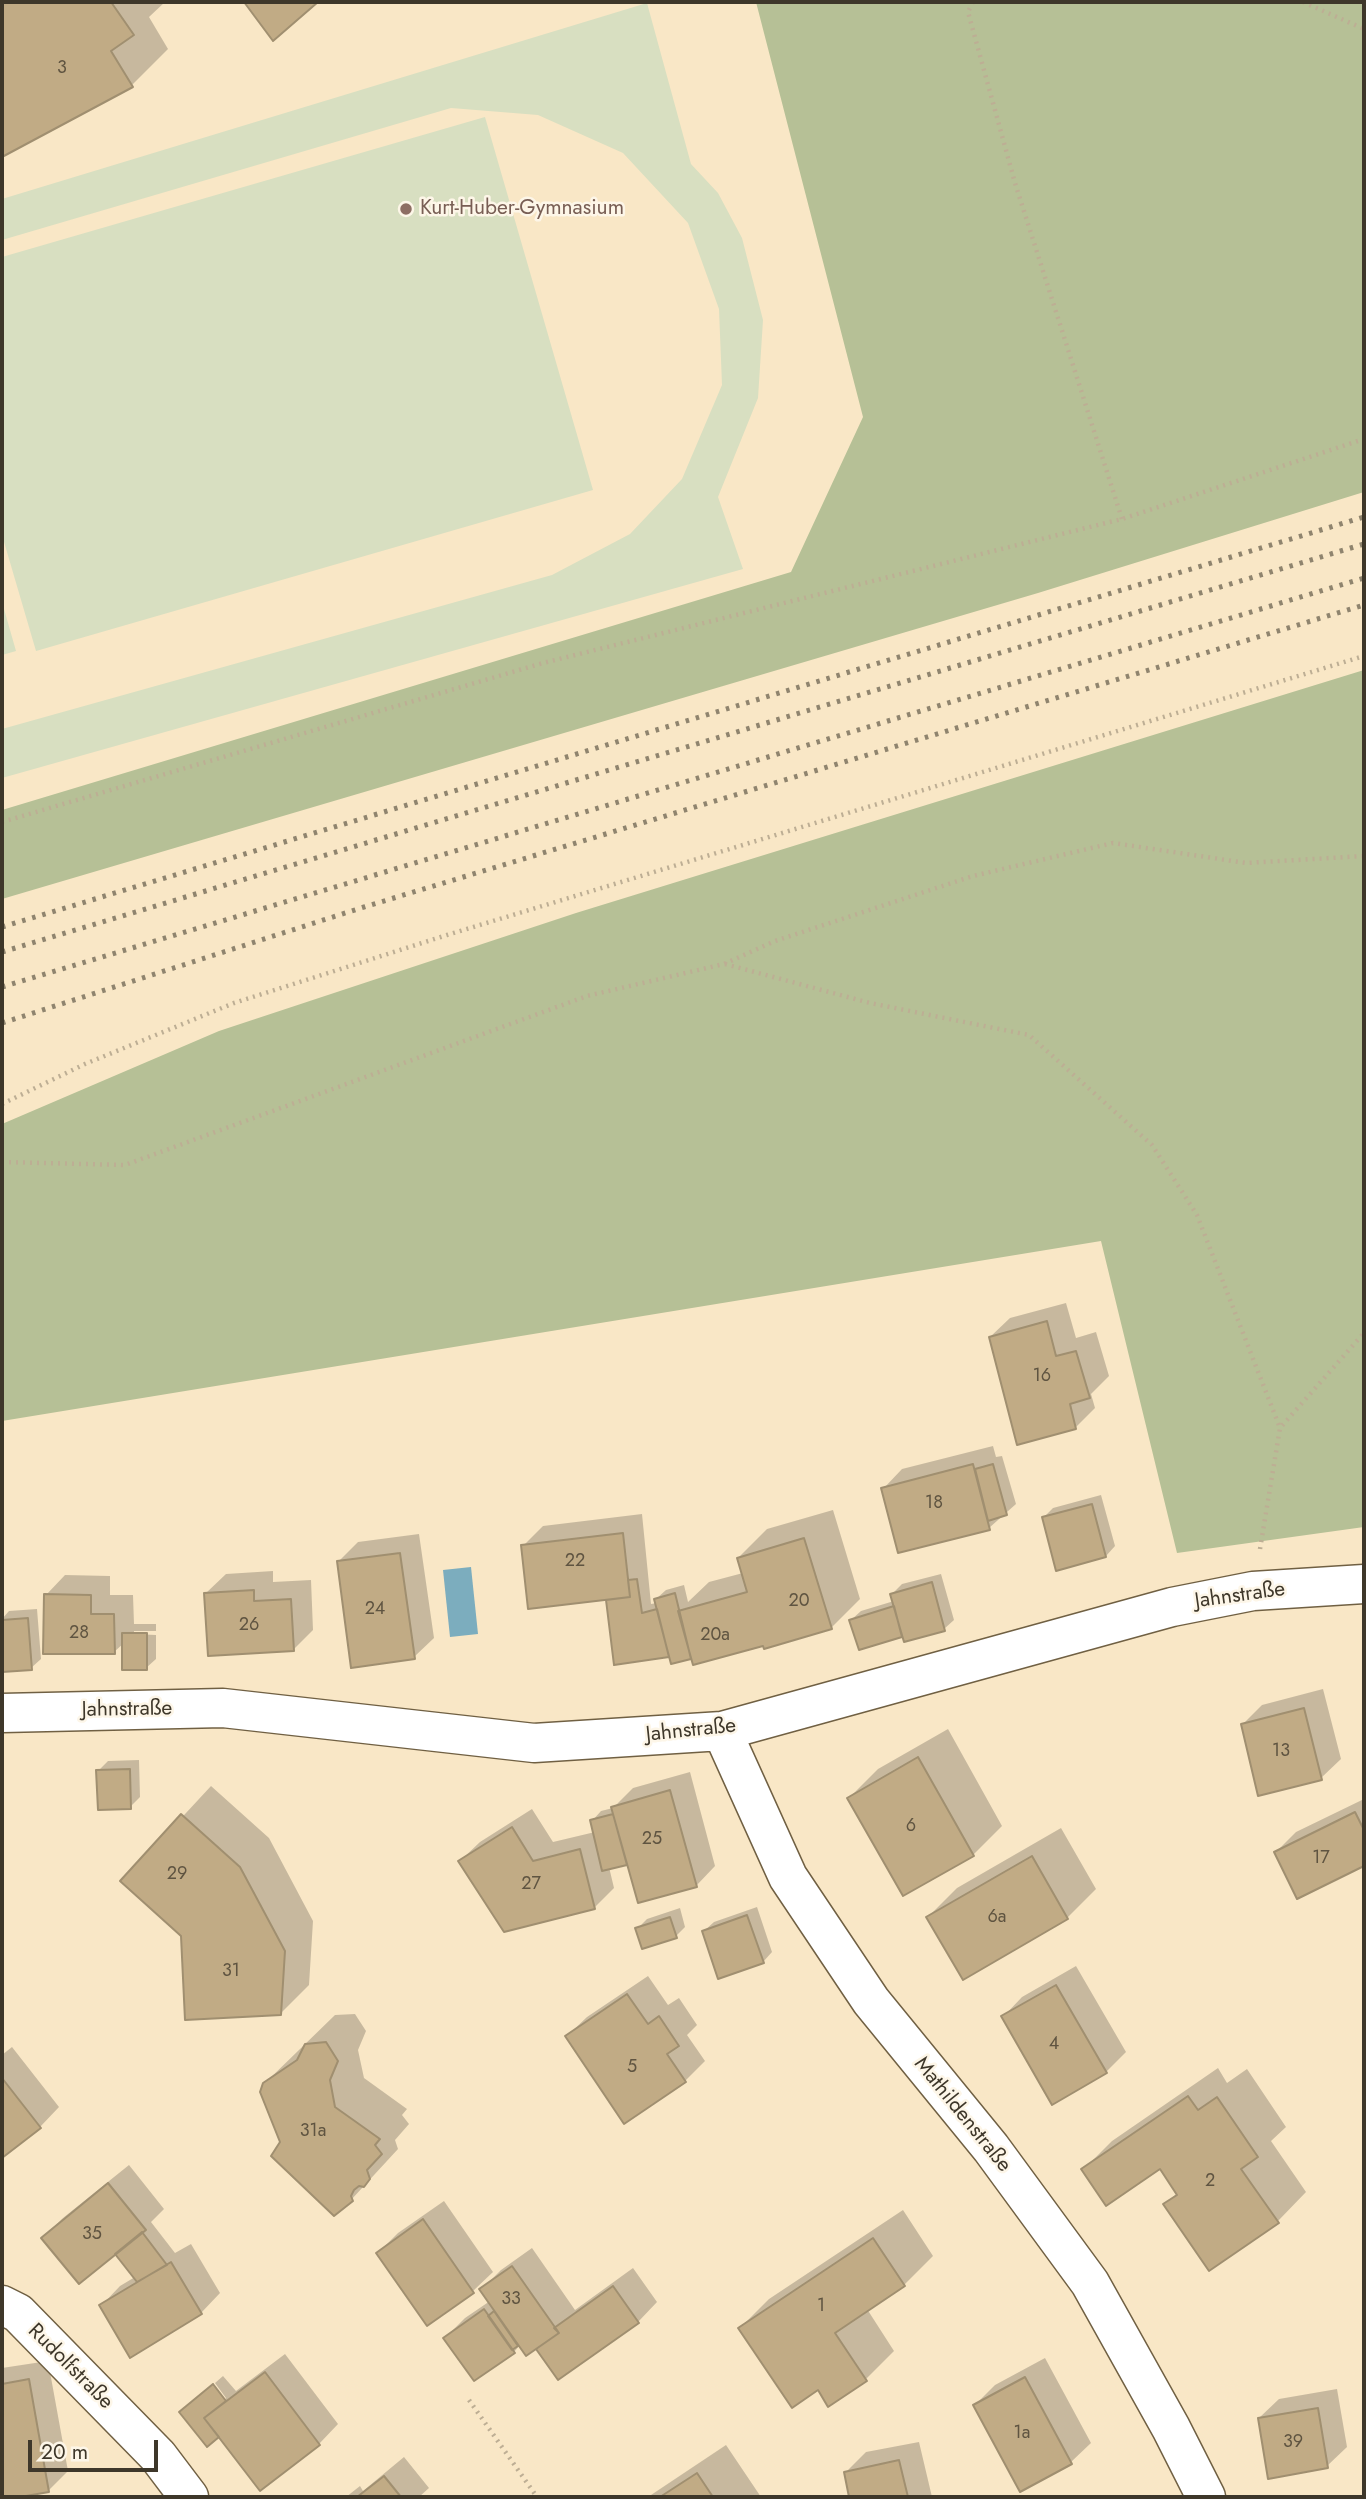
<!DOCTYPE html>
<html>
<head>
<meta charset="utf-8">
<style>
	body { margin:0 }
	#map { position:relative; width:1366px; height:2499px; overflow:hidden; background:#f9e7c6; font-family:Jost,sans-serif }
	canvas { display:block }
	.frame { position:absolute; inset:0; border:4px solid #3e372a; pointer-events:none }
	.scale { position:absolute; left:28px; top:2440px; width:130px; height:32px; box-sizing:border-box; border:4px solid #3e372a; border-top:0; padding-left:9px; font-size:21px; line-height:24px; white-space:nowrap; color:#3e372a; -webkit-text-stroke:5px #fdf6e8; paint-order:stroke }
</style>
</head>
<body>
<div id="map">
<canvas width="1366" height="2499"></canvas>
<div class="frame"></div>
<div class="scale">20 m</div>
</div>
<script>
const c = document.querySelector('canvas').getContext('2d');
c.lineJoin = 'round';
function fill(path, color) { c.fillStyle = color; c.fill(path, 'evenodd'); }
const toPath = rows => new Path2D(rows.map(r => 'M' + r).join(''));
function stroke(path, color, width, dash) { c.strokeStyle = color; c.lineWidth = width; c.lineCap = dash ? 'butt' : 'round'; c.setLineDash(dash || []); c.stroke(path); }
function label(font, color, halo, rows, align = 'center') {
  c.font = font + ' Jost,sans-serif'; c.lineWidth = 5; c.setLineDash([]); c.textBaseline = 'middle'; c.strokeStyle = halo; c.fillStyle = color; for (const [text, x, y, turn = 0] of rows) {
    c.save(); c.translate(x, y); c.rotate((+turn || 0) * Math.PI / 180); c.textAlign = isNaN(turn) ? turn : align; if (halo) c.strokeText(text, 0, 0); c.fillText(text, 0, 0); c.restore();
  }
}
const green = toPath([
	[647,3,691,164,718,193,742,238,763,320,758,398,718,497,743,569,2,778,2,729,552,575,630,534,682,479,722,385,719,309,688,223,623,153,538,115,451,108,2,240,2,199],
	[485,117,593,490,36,651,2,535,2,257],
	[2,602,16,651,2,655]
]);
const forest = toPath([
	[756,2,1364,2,1364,492,1038,593,2,899,2,810,791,572,863,417],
	[1364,670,1364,1527,1177,1553,1101,1241,2,1421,2,1124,219,1031,576,913]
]);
const water = toPath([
	[471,1567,478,1634,450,1637,443,1570]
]);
const shadow = toPath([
	[2,2,165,2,149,17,168,49,131,86,2,155],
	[1066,1303,1076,1338,1096,1332,1109,1376,1091,1394,1095,1408,1075,1428,990,1337,1010,1318],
	[993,1446,996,1457,1002,1456,1016,1504,989,1528,883,1489,902,1469],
	[1101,1495,1115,1546,1106,1556,1043,1518,1053,1508],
	[833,1510,860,1599,831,1628,764,1644,690,1658,670,1655,616,1663,608,1601,611,1598,523,1546,543,1526,642,1514,651,1604,657,1603,656,1599,666,1590,684,1585,688,1602,709,1582,743,1573,738,1558,767,1529],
	[419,1534,434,1638,414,1657,338,1562,358,1542],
	[273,1571,273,1582,311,1580,313,1630,293,1650,206,1593,226,1574],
	[941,1574,954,1620,944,1629,904,1635,860,1648,851,1620,861,1611,894,1601,892,1594,902,1584],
	[65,1575,110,1576,110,1595,133,1595,134,1624,156,1624,156,1631,134,1631,134,1634,156,1635,156,1659,146,1668,124,1643,114,1652,46,1595],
	[37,1609,41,1659,31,1668,4,1670,2,1619,9,1611],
	[1323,1689,1341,1759,1321,1778,1242,1725,1262,1705],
	[948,1729,1002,1826,973,1855,903,1894,849,1798,878,1769],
	[139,1760,140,1797,130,1807,98,1771,108,1761],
	[690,1772,715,1866,696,1886,628,1863,609,1867,614,1888,594,1908,460,1861,480,1842,532,1809,553,1842,595,1832,592,1821,601,1811,613,1808,633,1788],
	[211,1786,269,1838,313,1921,309,1985,280,2014,183,1935,123,1881],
	[1364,1799,1364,1864,1298,1897,1276,1852,1296,1832],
	[1061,1828,1096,1889,1067,1918,928,1917,957,1888],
	[757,1907,772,1952,763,1962,704,1931,714,1922],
	[680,1908,685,1927,676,1936,637,1929,647,1919],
	[1076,1966,1126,2052,1106,2072,1003,2017,1022,1997],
	[648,1976,668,2005,679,1998,697,2025,687,2035,705,2061,685,2081,625,2122,567,2036,587,2017],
	[355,2014,366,2031,358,2050,364,2078,407,2109,402,2115,409,2124,395,2140,398,2149,351,2200,282,2142,264,2084,335,2015],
	[12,2047,59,2107,40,2127,2,2156,2,2055],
	[1218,2068,1227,2083,1247,2069,1286,2127,1271,2141,1306,2192,1278,2221,1165,2205,1177,2193,1160,2167,1083,2170,1112,2141],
	[129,2165,164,2209,151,2222,175,2253,191,2244,220,2293,201,2313,101,2306,120,2286,135,2277,118,2255,43,2238,63,2218],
	[444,2201,493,2272,473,2291,427,2323,378,2253,398,2233],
	[903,2210,933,2256,904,2285,867,2309,894,2351,866,2379,818,2388,740,2328,769,2299],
	[532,2248,575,2310,633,2268,657,2302,638,2322,536,2346,520,2345,514,2352,445,2338,465,2318,490,2301,482,2289,501,2270],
	[285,2354,338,2424,319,2444,219,2435,207,2444,190,2403,224,2401,226,2398,215,2383,223,2376,236,2391],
	[1045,2358,1091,2443,1071,2462,975,2405,995,2385],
	[48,2361,68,2471,48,2491,2,2497,2,2368],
	[1337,2389,1347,2447,1327,2466,1259,2418,1279,2399],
	[919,2442,932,2497,851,2497,846,2472,866,2452],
	[726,2445,761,2497,648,2497],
	[404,2457,429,2488,419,2497,346,2497,360,2486,363,2491]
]);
const building = toPath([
	[2,2,111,2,134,35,111,51,133,87,2,157,2,2],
	[244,2,318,2,273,41,244,2],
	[1047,1321,1056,1356,1076,1351,1090,1398,1070,1404,1076,1429,1017,1445,989,1337,1047,1321],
	[973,1464,990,1530,898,1553,881,1488,973,1464],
	[993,1464,1007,1515,988,1521,975,1469,993,1464],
	[1092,1504,1106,1557,1056,1571,1042,1517,1092,1504],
	[623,1533,630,1597,528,1609,521,1545,623,1533],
	[804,1538,832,1629,764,1649,763,1646,693,1665,678,1611,747,1592,737,1558,804,1538],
	[400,1553,415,1659,351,1668,337,1561,400,1553],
	[637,1579,642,1613,657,1609,669,1657,614,1665,606,1600,630,1597,628,1580,637,1579],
	[932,1582,945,1631,904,1642,890,1594,932,1582],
	[254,1590,254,1601,291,1599,294,1651,208,1656,204,1593,254,1590],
	[675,1593,691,1659,671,1664,654,1599,675,1593],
	[44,1594,91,1595,91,1614,114,1614,115,1654,43,1654,44,1594],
	[894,1606,902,1637,859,1650,849,1620,894,1606],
	[28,1618,32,1670,2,1672,2,1620,28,1618],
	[122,1633,147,1633,147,1670,122,1670,122,1633],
	[1304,1708,1322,1780,1258,1796,1241,1724,1304,1708],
	[918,1757,974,1856,903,1896,847,1798,918,1757],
	[130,1769,131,1809,98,1810,96,1770,130,1769],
	[670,1790,697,1887,638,1903,611,1807,670,1790],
	[1355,1812,1364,1830,1364,1866,1297,1899,1274,1852,1355,1812],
	[181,1814,240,1867,285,1951,281,2015,185,2020,181,1936,120,1881,181,1814],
	[613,1814,627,1865,602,1871,590,1820,613,1814],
	[512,1827,533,1861,580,1849,595,1909,504,1932,458,1861,512,1827],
	[1032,1856,1068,1919,963,1980,926,1917,1032,1856],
	[747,1915,764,1963,718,1979,702,1931,747,1915],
	[670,1917,677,1938,642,1949,635,1928,670,1917],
	[1056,1985,1107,2073,1052,2105,1001,2016,1056,1985],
	[627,1994,648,2024,659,2016,679,2046,667,2054,686,2082,624,2124,565,2036,627,1994],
	[326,2042,338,2061,330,2080,335,2107,380,2139,375,2145,382,2154,367,2170,370,2179,364,2187,359,2186,354,2190,351,2196,353,2201,334,2216,271,2156,280,2142,260,2092,263,2083,297,2060,305,2044,326,2042],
	[2,2078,41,2128,2,2158,2,2078],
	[1188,2096,1198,2110,1217,2097,1258,2157,1241,2169,1279,2223,1209,2271,1163,2204,1177,2195,1160,2169,1106,2206,1081,2169,1188,2096],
	[108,2183,146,2230,79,2284,41,2238,108,2183],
	[423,2219,474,2293,427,2326,376,2253,423,2219],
	[142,2232,167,2265,137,2282,115,2254,142,2232],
	[873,2238,905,2286,835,2333,867,2381,828,2407,818,2390,792,2408,738,2328,873,2238],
	[171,2262,202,2314,130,2358,99,2305,171,2262],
	[512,2266,559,2333,526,2356,479,2289,512,2266],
	[613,2286,639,2323,558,2380,536,2349,559,2333,554,2328,613,2286],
	[484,2309,515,2353,474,2381,443,2338,484,2309],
	[494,2311,518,2346,512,2350,488,2316,494,2311],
	[265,2372,320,2445,260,2491,204,2418,265,2372],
	[1025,2377,1072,2464,1020,2492,973,2405,1025,2377],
	[29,2379,49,2492,20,2497,2,2497,2,2384,29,2379],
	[213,2384,226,2401,204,2418,219,2437,207,2447,179,2412,213,2384],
	[1318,2408,1328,2468,1268,2479,1258,2418,1318,2408],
	[899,2460,908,2497,849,2497,844,2472,899,2460],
	[697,2473,713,2497,660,2497,697,2473],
	[384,2476,401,2497,357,2497,384,2476]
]);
const path = toPath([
	[973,2,968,12,1015,183,1122,519],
	[1303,2,1364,29],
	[2,822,543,663,1122,519,1364,439],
	[725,964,870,1003,1029,1035,1152,1145,1197,1215,1280,1428],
	[2,1104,85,1064,234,1003,447,935,1364,656],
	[2,1162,125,1165,587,996,724,964,775,941,973,876,1113,843,1246,863,1364,856],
	[1260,1549,1280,1428,1364,1333],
	[469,2400,537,2497]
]);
const minor = toPath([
	[2,1713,223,1708,534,1743,722,1731,1172,1607,1253,1591,1364,1584],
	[722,1731,788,1877,871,2001,991,2148,1090,2283,1171,2428,1206,2497],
	[2,2305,18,2313,158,2456,189,2497]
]);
const rail = toPath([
	[2,927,1364,517],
	[2,952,1364,544],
	[2,987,1364,578],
	[2,1023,364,907,1364,605]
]);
const markers = [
	[406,209,7,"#8d6e63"]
];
const numberNames = [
	["3",62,69],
	["16",1042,1377],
	["18",934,1504],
	["22",575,1562],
	["20",799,1602],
	["24",375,1610],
	["26",249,1626],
	["28",79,1634],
	["20a",715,1636],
	["13",1281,1752],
	["6",911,1827],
	["25",652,1840],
	["17",1321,1859],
	["29",177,1875],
	["27",531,1885],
	["6a",997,1918],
	["31",231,1972],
	["4",1054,2045],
	["5",632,2068],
	["31a",313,2132],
	["2",1210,2182],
	["35",92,2235],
	["33",511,2300],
	["1",821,2307],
	["1a",1022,2434],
	["39",1293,2443]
];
const educationNames = [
	["Kurt-Huber-Gymnasium",420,209]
];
const streetNames = [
	["Jahnstraße",1240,1596,-8],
	["Jahnstraße",127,1710,-1],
	["Jahnstraße",691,1731,-6],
	["Mathildenstraße",962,2115,51],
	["Rudolfstraße",70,2367,45]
];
fill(green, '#d8dfc1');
fill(forest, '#b6c096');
fill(water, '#7cadbe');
fill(shadow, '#0003');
fill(building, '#c1ab85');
stroke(building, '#a08f70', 2);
stroke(minor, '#706043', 41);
stroke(path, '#bdae94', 4.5, [2, 5]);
stroke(minor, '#fff', 38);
stroke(rail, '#8f846e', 5, [3.5, 7]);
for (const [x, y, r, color] of markers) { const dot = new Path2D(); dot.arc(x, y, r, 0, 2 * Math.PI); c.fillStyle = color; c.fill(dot); stroke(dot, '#fdf6e8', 2.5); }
label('18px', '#5f5441', null, numberNames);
label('21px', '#785e54', '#fdf6e8', educationNames, 'left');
label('21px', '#3e372a', '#fdf6e8', streetNames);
</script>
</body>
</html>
